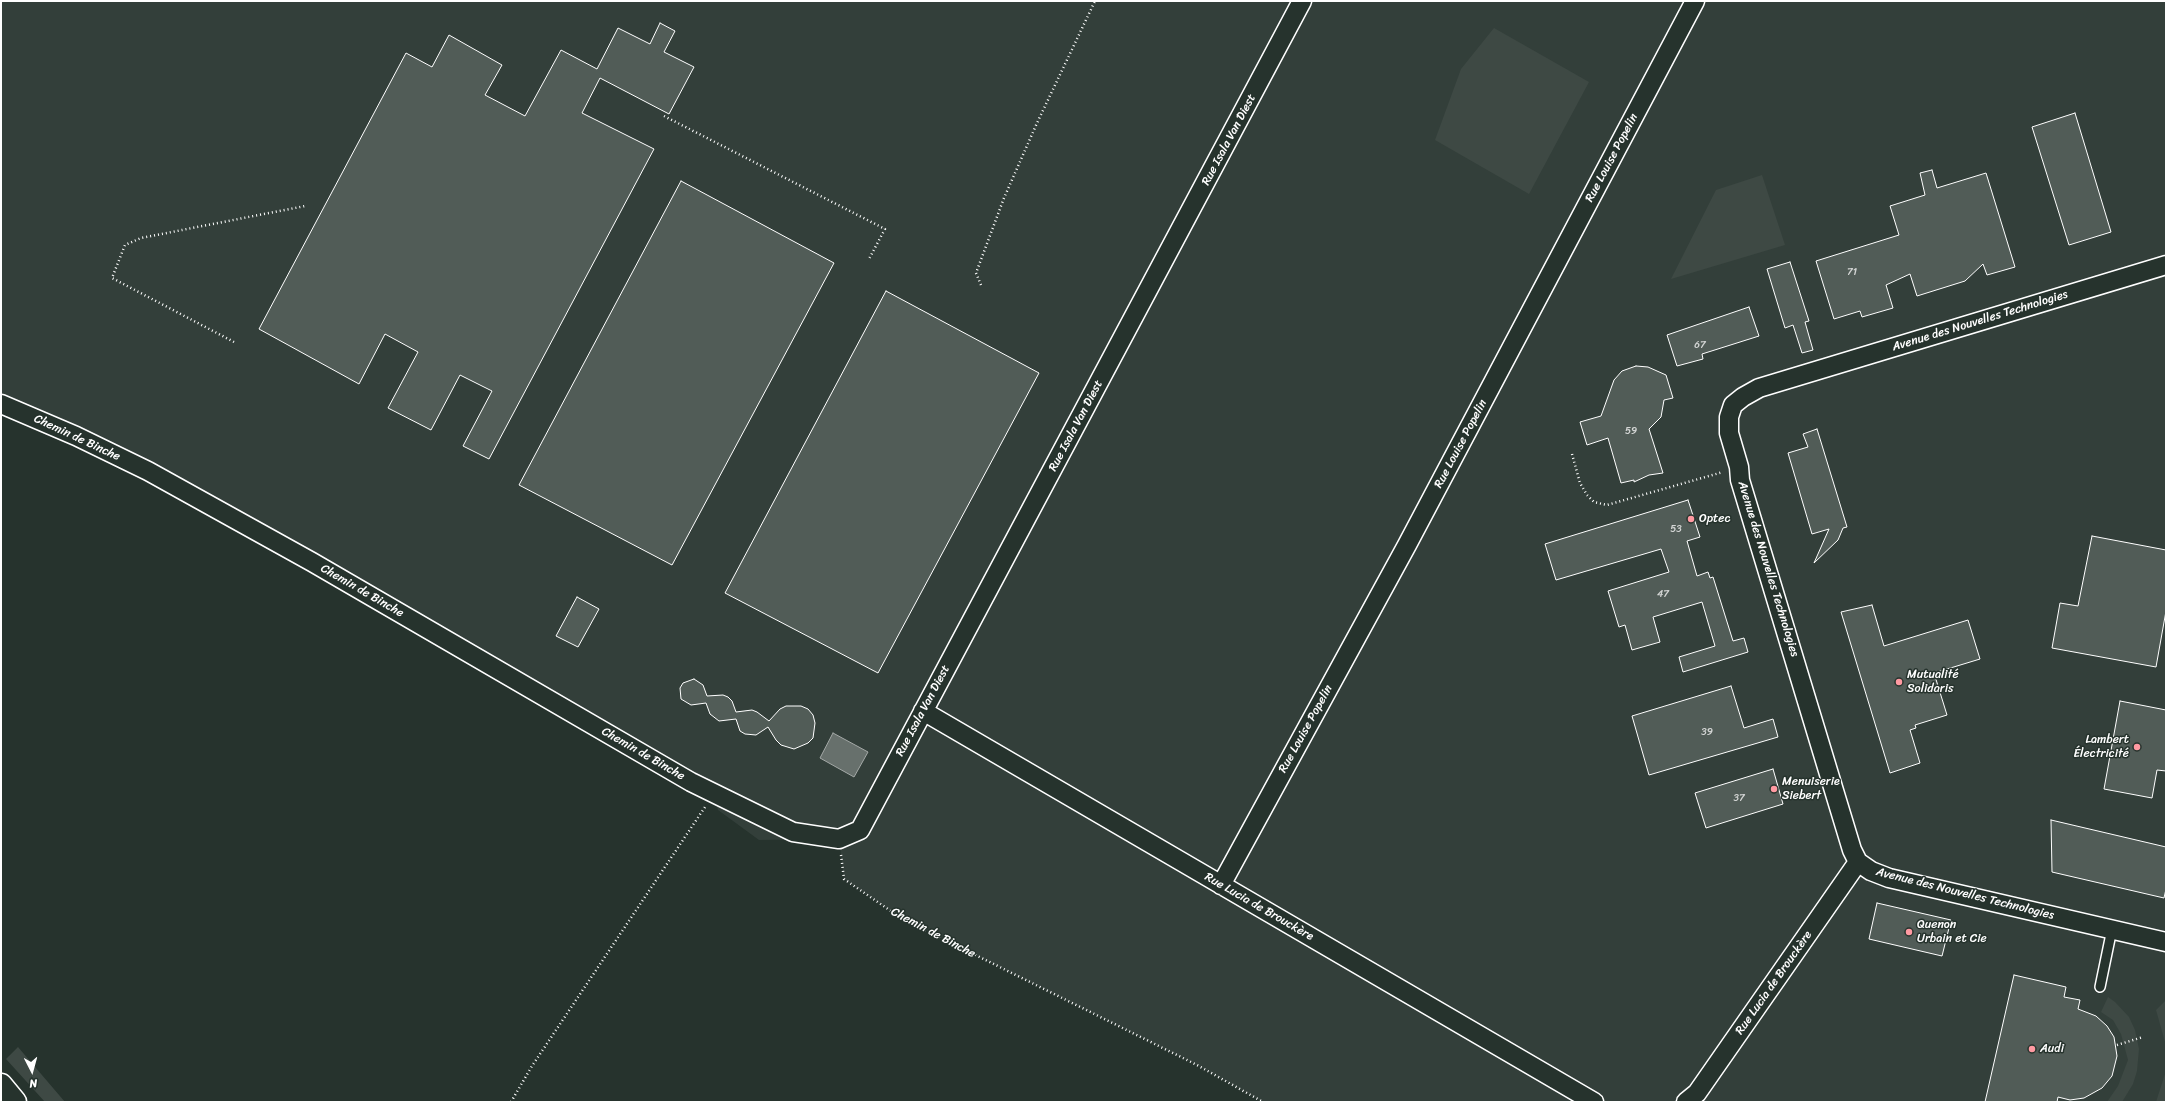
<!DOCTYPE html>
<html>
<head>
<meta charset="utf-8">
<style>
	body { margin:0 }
	#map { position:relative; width:2167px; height:1103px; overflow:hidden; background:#26332d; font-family:Sriracha,sans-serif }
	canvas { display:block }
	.frame { position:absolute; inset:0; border:2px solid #fff; pointer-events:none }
	.north { position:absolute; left:12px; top:1051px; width:40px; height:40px; -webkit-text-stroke:3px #26332d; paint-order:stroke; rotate:174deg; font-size:11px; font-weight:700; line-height:16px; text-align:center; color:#fff }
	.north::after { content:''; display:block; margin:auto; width:14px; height:18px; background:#fff; clip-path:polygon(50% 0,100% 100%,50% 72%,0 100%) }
</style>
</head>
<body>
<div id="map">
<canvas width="2167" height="1103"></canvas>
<div class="frame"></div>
<div class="north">N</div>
</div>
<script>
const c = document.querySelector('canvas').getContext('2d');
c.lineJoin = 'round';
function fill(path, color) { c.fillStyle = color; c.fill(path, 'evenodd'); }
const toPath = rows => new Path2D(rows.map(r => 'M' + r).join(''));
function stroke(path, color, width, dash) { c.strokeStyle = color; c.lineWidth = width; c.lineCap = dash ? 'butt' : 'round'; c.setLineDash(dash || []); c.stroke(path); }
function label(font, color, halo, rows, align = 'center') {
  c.font = font + ' Sriracha,sans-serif'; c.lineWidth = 3; c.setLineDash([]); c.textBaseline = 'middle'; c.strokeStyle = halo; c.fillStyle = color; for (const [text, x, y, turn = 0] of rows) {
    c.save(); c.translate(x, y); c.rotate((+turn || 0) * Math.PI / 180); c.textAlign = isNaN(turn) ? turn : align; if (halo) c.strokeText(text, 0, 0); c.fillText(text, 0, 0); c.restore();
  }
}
const built = toPath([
	[1,1,2166,1,2166,1102,1263,1102,1197,1065,901,918,844,879,839,839,759,840,718,810,713,793,312,562,1,404]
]);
const green = toPath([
	[1494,28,1589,82,1529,194,1435,140,1461,69],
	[1762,175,1785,245,1671,279,1716,190],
	[2108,997,2115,1002,2129,1017,2135,1030,2139,1049,2137,1071,2133,1084,2122,1102,2107,1102,2118,1086,2128,1060,2121,1034,2113,1020,2101,1012],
	[2166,1000,2166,1102,2156,1102,2165,1074,2166,1056,2165,1042,2156,1010],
	[18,1047,65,1102,45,1102,6,1059]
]);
const water = toPath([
	[833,733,868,752,854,777,820,758,833,733]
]);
const building = toPath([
	[660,23,675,31,664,52,694,67,669,114,600,78,582,113,654,149,489,459,463,446,492,391,460,375,431,430,388,408,418,352,385,334,359,384,259,329,406,53,432,67,449,35,502,65,485,95,525,116,561,50,597,69,618,28,650,44,660,23],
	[2075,113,2111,232,2069,245,2032,127,2075,113],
	[1932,170,1937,188,1986,173,2015,267,1987,275,1983,264,1965,281,1917,296,1910,274,1886,285,1893,308,1862,317,1860,311,1834,319,1816,261,1899,235,1890,206,1925,195,1920,173,1932,170],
	[681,181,834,263,672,565,519,485,681,181],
	[1790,262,1809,321,1805,322,1813,350,1802,353,1793,325,1785,328,1767,269,1790,262],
	[886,291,1039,373,878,673,725,593,886,291],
	[1749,307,1759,336,1702,354,1703,359,1677,366,1667,335,1749,307],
	[1636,366,1648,367,1666,375,1673,398,1664,400,1661,417,1649,429,1663,473,1649,475,1634,482,1634,480,1621,483,1608,438,1587,445,1580,422,1601,416,1614,380,1622,371,1636,366],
	[1817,429,1847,527,1843,528,1838,540,1814,563,1829,529,1812,534,1788,453,1808,447,1803,434,1817,429],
	[1688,500,1700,537,1687,541,1697,576,1708,572,1710,578,1713,577,1733,641,1744,638,1748,652,1683,672,1679,657,1715,646,1702,602,1653,617,1660,642,1632,650,1625,625,1619,627,1608,591,1669,572,1661,549,1556,580,1545,544,1688,500],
	[2092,536,2166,550,2166,611,2156,667,2052,648,2060,603,2078,606,2092,536],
	[577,597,599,609,578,647,556,636,577,597],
	[1872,605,1884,646,1968,620,1980,659,1934,673,1947,715,1915,725,1916,728,1910,730,1920,763,1890,773,1841,612,1872,605],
	[694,679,703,685,707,696,723,695,728,697,732,701,736,712,752,710,757,712,769,721,780,709,786,706,801,706,808,709,813,715,815,723,813,738,808,743,794,749,781,745,776,740,768,727,756,735,745,734,740,731,736,719,719,721,710,714,706,703,691,705,681,699,680,688,683,683,694,679],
	[1731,686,1744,728,1773,719,1778,737,1649,775,1632,716,1731,686],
	[2120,701,2166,710,2166,771,2157,770,2152,798,2104,789,2120,701],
	[1773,769,1783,804,1706,828,1695,793,1773,769],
	[2051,820,2166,847,2166,889,2164,898,2052,872,2051,820],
	[1877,903,1951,920,1942,956,1869,939,1877,903],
	[2014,975,2066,987,2064,997,2080,1000,2078,1009,2096,1016,2107,1026,2114,1037,2117,1056,2112,1076,2102,1088,2084,1098,2070,1100,2058,1097,2057,1102,1985,1102,2014,975]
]);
const path = toPath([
	[664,116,885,229,869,259],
	[981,285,976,273,1004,198,1037,123,1095,1],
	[234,342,112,278,125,245,141,238,305,206],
	[1572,454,1580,483,1587,495,1594,502,1607,505,1723,472],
	[841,855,844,879,901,918,1197,1065,1263,1102],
	[2117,1045,2143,1037],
	[511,1102,532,1066,705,807]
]);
const service = toPath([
	[2100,987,2112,929]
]);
const minor = toPath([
	[2166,265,1759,388,1743,397,1733,405,1729,417,1729,433,1739,467,1740,480,1852,850,1858,862,1871,871,1889,878,2166,942],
	[1,404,76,436,148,471,312,562,691,782,793,832,839,839,860,830,1302,1],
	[923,711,1594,1102],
	[1221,885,1407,545,1695,1],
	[1686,1102,1697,1093,1858,862]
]);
const motorway = toPath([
	[1,1085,15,1102]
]);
const markers = [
	[1691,519,4,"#ff9aa2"],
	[1899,682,4,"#ff9aa2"],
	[2137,747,4,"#ff9aa2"],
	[1774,789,4,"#ff9aa2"],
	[1909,932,4,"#ff9aa2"],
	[2032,1049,4,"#ff9aa2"]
];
const numberNames = [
	["71",1852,272],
	["67",1700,345],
	["59",1631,431],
	["53",1676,529],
	["47",1663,594],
	["39",1707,732],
	["37",1739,798]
];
const streetNames = [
	["Rue Isala Van Diest",1229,140,-62],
	["Rue Louise Popelin",1612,158,-62],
	["Avenue des Nouvelles Technologies",1980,321,-17],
	["Rue Isala Van Diest",1076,426,-62],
	["Chemin de Binche",77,438,25],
	["Rue Louise Popelin",1461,444,-62],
	["Avenue des Nouvelles Technologies",1768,569,73],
	["Chemin de Binche",362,591,30],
	["Rue Isala Van Diest",923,711,-62],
	["Rue Louise Popelin",1306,729,-61],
	["Chemin de Binche",643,754,30],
	["Avenue des Nouvelles Technologies",1965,894,14],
	["Rue Lucia de Brouckère",1259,907,30],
	["Chemin de Binche",933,933,28],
	["Rue Lucia de Brouckère",1774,983,-55]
];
const poiNames = [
	["Optec",1699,519],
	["Mutualité",1907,675],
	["Solidaris",1907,689],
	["Lambert",2129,740,"right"],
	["Électricité",2129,754,"right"],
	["Menuiserie",1782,782],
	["Siebert",1782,796],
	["Quenon",1917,925],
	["Urbain et Cie",1917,939],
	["Audi",2040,1049]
];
fill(built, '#333f3a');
fill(green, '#3e4944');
fill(water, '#67706c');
stroke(water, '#a4a9a7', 1);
fill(building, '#515c57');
stroke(building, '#fff', 1);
stroke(service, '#fff', 12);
stroke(minor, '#fff', 21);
stroke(motorway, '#fff', 25);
stroke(path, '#fff', 2.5, [1, 3]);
stroke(service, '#26332d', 9);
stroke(minor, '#26332d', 18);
stroke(motorway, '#26332d', 22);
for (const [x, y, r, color] of markers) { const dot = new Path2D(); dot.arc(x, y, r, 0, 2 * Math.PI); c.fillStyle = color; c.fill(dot); stroke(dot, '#26332d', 1.5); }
label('10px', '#d4d6d5', null, numberNames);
label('12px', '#fff', '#26332d', streetNames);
label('12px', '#fff', '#26332d', poiNames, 'left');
</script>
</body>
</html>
